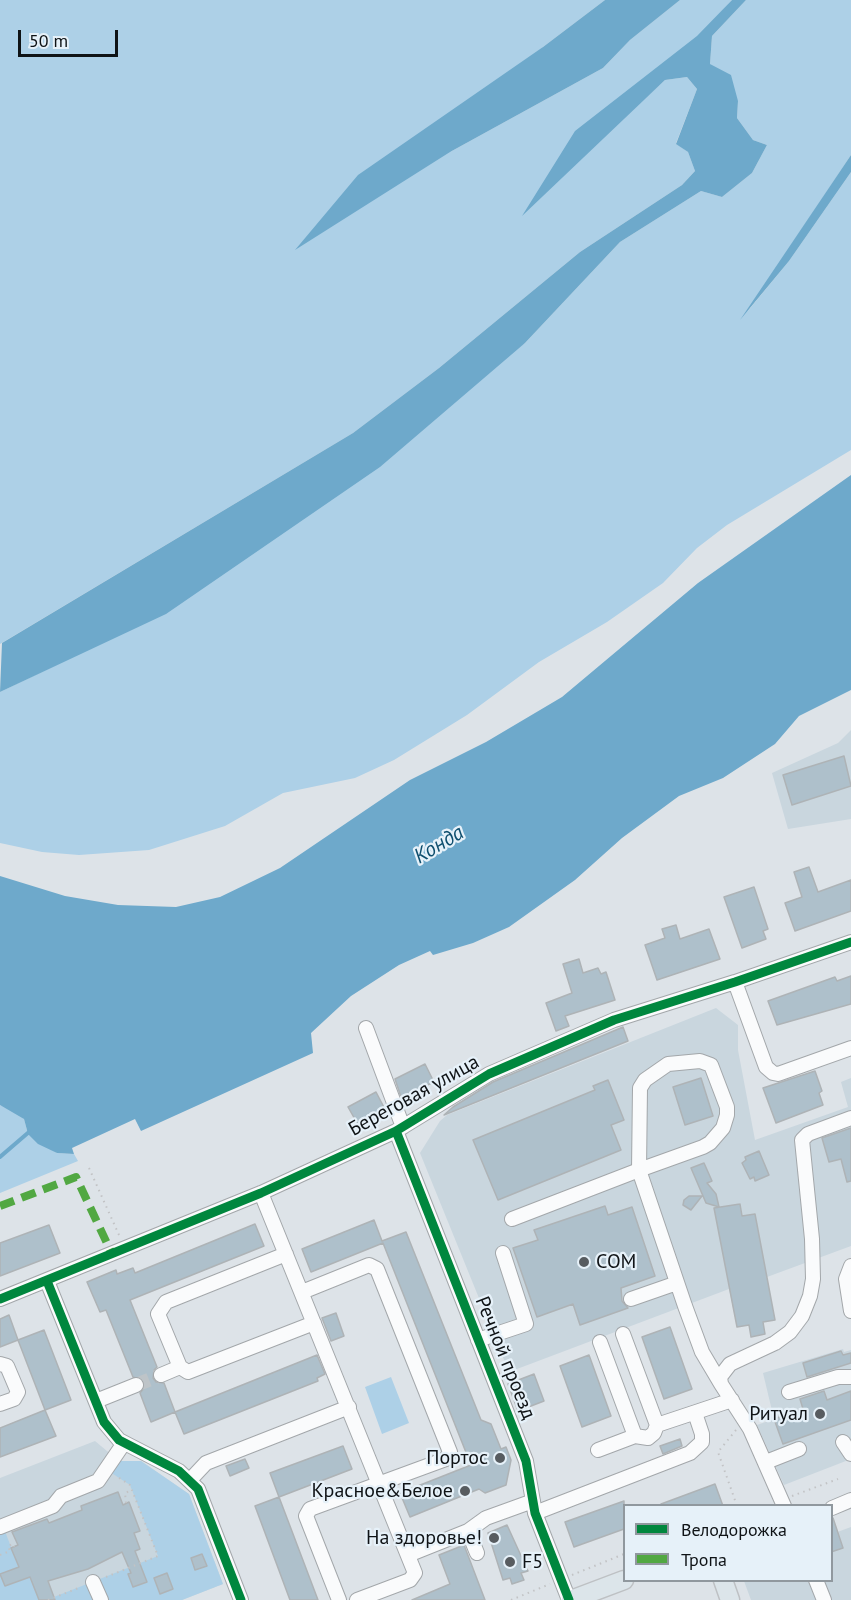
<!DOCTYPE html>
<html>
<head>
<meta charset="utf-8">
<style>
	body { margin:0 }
	#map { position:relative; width:851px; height:1600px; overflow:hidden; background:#dde3e8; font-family:"PT Sans",sans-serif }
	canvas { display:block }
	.legend { position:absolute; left:623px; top:1504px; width:210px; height:78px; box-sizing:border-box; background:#e6f1f9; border:2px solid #90989e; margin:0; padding:8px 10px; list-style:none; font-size:18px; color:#0f1316 }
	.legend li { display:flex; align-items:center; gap:12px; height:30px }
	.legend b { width:30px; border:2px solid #90989e }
	.scale { position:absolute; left:18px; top:30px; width:100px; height:27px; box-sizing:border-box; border:3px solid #0f1316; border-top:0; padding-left:8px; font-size:18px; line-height:21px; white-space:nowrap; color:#0f1316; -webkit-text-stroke:4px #e6f1f9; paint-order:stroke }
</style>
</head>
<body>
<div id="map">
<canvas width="851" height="1600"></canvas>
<ul class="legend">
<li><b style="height:8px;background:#00873e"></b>Велодорожка</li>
<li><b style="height:8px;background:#51a842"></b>Тропа</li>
</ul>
<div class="scale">50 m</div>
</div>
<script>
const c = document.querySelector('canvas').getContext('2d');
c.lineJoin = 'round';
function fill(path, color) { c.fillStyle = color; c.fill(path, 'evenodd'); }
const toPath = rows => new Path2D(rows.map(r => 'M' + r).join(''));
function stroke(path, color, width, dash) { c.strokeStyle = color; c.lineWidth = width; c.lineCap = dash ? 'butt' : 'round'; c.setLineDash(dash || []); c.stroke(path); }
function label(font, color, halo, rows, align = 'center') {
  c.font = font + ' "PT Sans",sans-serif'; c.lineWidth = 4.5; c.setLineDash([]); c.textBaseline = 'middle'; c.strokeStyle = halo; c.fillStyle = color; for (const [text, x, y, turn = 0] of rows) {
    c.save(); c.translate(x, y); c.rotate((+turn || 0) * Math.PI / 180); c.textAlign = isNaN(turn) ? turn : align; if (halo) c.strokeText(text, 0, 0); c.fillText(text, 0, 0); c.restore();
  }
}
const built = toPath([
	[851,730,851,819,788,829,772,773,838,743],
	[716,1008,738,1025,738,1050,755,1140,848,1107,841,1082,851,1078,851,1246,767,1277,775,1320,763,1322,765,1334,751,1337,749,1325,737,1327,729,1289,509,1372,420,1153,440,1121,447,1115],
	[843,1349,844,1352,851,1350,851,1459,784,1485,757,1425,774,1419,763,1373],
	[95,1441,119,1461,141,1461,189,1494,223,1584,182,1600,0,1600,0,1478],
	[851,1527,851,1600,751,1600,744,1581,832,1580,832,1534]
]);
const green = toPath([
	[0,0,605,0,543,47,450,152,603,68,630,40,680,0,732,0,641,102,665,80,687,77,697,89,676,143,688,152,695,171,682,185,580,252,439,368,353,433,0,644],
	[746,0,851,0,851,155,747,312,789,261,851,172,851,450,727,525,697,548,663,583,607,622,539,662,467,715,394,760,355,778,283,793,225,826,149,850,79,855,42,852,0,843,0,692,58,664,525,343,620,242,701,191,722,197,752,173,767,145,753,140,737,118,738,101,710,64,712,36],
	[0,1105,18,1113,24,1119,28,1134,57,1153,74,1154,78,1161,0,1193],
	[391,1377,409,1423,382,1434,365,1387],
	[119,1461,141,1461,189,1494,223,1584,182,1600,0,1600,0,1527,3,1526,22,1576,28,1574,35,1589,49,1584,54,1597,158,1556,130,1485,110,1472]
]);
const water = toPath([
	[605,0,680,0,630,40,603,68,450,152,295,250,358,175,543,47],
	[732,0,746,0,712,36,710,64,731,75,738,101,737,118,753,140,767,145,752,173,722,197,701,191,620,242,525,343,380,467,166,614,0,692,2,643,353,433,439,368,580,252,682,185,695,171,688,152,676,144,697,89,687,77,665,80,522,216,575,131,697,36],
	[851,155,851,172,789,261,740,320],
	[851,475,851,690,799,716,775,744,723,778,679,796,622,838,575,880,509,927,473,943,433,955,430,951,399,965,351,996,311,1033,313,1053,141,1131,135,1119,72,1148,74,1154,57,1153,38,1144,28,1134,24,1119,0,1105,0,876,65,896,118,905,176,907,220,897,280,868,410,780,486,742,562,697,698,583]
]);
const stream = toPath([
	[0,1157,29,1132]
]);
const building = toPath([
	[844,756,851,786,792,805,783,775,844,756],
	[809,867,818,892,851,880,851,911,795,931,785,903,802,897,794,872,809,867],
	[754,887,768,929,763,931,766,939,742,948,724,897,754,887],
	[676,925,680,939,709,929,720,959,657,980,645,945,665,938,662,929,676,925],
	[579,959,583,973,598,968,601,974,606,972,615,1000,565,1016,569,1026,556,1031,546,1003,572,993,563,964,579,959],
	[851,976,851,1004,777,1025,768,1001,835,977,837,981,851,976],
	[623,1027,628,1041,444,1115,453,1107,493,1082,623,1027],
	[425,1064,434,1082,401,1097,395,1079,425,1064],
	[815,1071,822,1091,819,1093,823,1105,776,1123,763,1088,815,1071],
	[701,1078,713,1116,685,1125,673,1087,701,1078],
	[608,1080,624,1120,611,1125,621,1150,498,1200,473,1140,595,1090,593,1086,608,1080],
	[376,1092,388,1115,361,1130,348,1107,376,1092],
	[851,1128,851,1181,847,1182,841,1159,829,1162,822,1138,851,1128],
	[759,1151,769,1175,755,1181,754,1177,750,1179,742,1163,746,1160,745,1157,759,1151],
	[704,1163,712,1181,707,1183,716,1194,719,1207,706,1203,691,1168,704,1163],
	[689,1196,702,1196,691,1210,683,1205,684,1200,689,1196],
	[740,1204,742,1216,755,1214,775,1320,763,1322,765,1334,751,1337,749,1325,737,1327,714,1208,740,1204],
	[605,1206,608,1215,632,1207,655,1276,621,1288,622,1301,628,1308,580,1325,573,1304,537,1317,513,1248,538,1240,534,1230,605,1206],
	[374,1220,382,1241,406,1232,481,1420,491,1424,501,1449,506,1447,511,1460,506,1485,485,1493,479,1489,410,1517,400,1493,471,1465,383,1243,311,1272,302,1249,374,1220],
	[255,1224,264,1246,130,1300,157,1367,154,1370,153,1378,156,1382,164,1383,175,1412,151,1422,140,1393,145,1387,144,1381,133,1377,106,1310,100,1312,87,1282,116,1270,117,1274,133,1268,135,1273,255,1224],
	[49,1225,60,1253,0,1276,0,1243,49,1225],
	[336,1313,344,1336,331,1341,322,1318,336,1313],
	[9,1315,18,1340,0,1347,0,1319,9,1315],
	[670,1327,692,1389,664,1399,642,1337,670,1327],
	[44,1330,71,1400,45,1410,18,1340,44,1330],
	[841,1351,843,1355,851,1353,851,1363,807,1377,803,1363,841,1351],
	[317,1355,325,1374,317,1378,318,1381,184,1434,175,1412,317,1355],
	[589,1355,611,1416,582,1427,560,1366,589,1355],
	[534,1374,544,1401,518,1411,508,1384,534,1374],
	[824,1391,827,1400,851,1391,851,1420,783,1444,774,1419,803,1409,800,1399,824,1391],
	[45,1410,56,1436,0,1457,0,1428,45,1410],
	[680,1439,682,1446,663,1454,660,1446,680,1439],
	[343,1446,352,1469,279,1497,270,1473,343,1446],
	[245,1459,249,1468,230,1476,226,1466,245,1459],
	[715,1484,723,1506,661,1506,661,1504,715,1484],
	[118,1492,123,1505,129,1502,140,1531,134,1533,140,1549,135,1551,147,1582,133,1587,128,1574,131,1573,122,1552,88,1569,48,1581,55,1600,39,1600,30,1577,5,1586,0,1574,19,1567,11,1548,18,1545,12,1532,47,1519,49,1523,82,1510,81,1506,118,1492],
	[279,1497,318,1600,290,1600,255,1506,279,1497],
	[624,1501,624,1529,574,1547,565,1522,624,1501],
	[833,1518,843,1548,831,1552,831,1519,833,1518],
	[507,1525,528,1571,521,1573,524,1580,512,1584,510,1578,503,1580,488,1533,507,1525],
	[464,1545,485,1600,412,1600,450,1584,439,1555,464,1545],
	[202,1554,207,1566,195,1570,191,1558,202,1554],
	[167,1573,173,1589,160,1594,154,1578,167,1573]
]);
const minorTunnel = toPath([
	[136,1385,161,1375]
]);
const path = toPath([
	[89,1168,119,1235],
	[736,1430,718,1452,737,1506],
	[792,1496,838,1479],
	[126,1503,125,1493,132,1490],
	[0,1555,10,1551,8,1546,13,1544,14,1547],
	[572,1575,624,1554],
	[106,1577,158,1556,130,1485,118,1477],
	[48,1600,81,1587],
	[511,1600,550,1584]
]);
const minor = toPath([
	[735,982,766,1067,773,1073,778,1074,851,1048],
	[366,1028,403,1127],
	[396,1131,526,1461,535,1513,569,1600],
	[261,1193,415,1573,410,1580,357,1600],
	[512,1219,639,1170,703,1147,710,1143,723,1128,727,1115,727,1107,711,1065,700,1061,668,1064,645,1080,640,1088,639,1170,685,1306,702,1352,721,1384],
	[286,1254,166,1302,158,1314,180,1367,188,1372,314,1323],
	[851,1266,846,1279,851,1311],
	[47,1281,104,1422,119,1440,179,1471,198,1489,241,1600],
	[302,1292,369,1265,377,1269,450,1452,446,1459,310,1509,306,1516,339,1600],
	[0,1299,261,1193,396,1131,489,1074,614,1020,735,982,851,942],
	[631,1299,677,1283],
	[623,1334,657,1425,732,1400],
	[478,1340,526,1324,503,1253],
	[600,1342,635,1436,648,1438,654,1433,657,1425],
	[0,1364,7,1366,18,1392,14,1399,0,1404],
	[161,1375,180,1367],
	[789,1392,838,1377,851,1377],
	[96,1401,136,1385],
	[843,1442,851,1454],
	[598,1450,635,1436],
	[766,1462,799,1449],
	[190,1480,206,1463,349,1407],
	[784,1506,750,1429,721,1384,720,1377,730,1364,775,1343,790,1332,802,1316,810,1296,813,1279,812,1239,802,1140,808,1134,851,1118],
	[832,1508,851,1500],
	[535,1513,690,1453,702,1442,702,1434,695,1413],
	[0,1527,53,1506,61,1496,98,1481,124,1443],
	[468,1531,477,1553],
	[408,1555,468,1531,486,1518,533,1501],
	[816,1580,824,1600],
	[93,1582,101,1600]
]);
const major = toPath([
	[723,1580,730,1600],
	[571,1600,624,1580]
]);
const quiet = toPath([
	[0,1206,76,1177,112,1254]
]);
const cycleway = toPath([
	[396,1131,526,1461,535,1513,569,1600],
	[47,1281,104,1422,119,1440,179,1471,198,1489,241,1600],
	[0,1299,261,1193,396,1131,489,1074,614,1020,735,982,851,942]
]);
const markers = [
	[584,1262,6,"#575c60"],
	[820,1414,6,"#575c60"],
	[500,1458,6,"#575c60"],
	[465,1491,6,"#575c60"],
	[494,1538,6,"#575c60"],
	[510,1562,6,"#575c60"]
];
const streetNames = [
	["Береговая улица",414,1096,-29],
	["Речной проезд",505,1358,68]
];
const poiNames = [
	["СОМ",596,1262,"left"],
	["Ритуал",808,1414],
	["Портос",488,1458],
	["Красное&Белое",453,1491],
	["На здоровье!",482,1538],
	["F5",522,1562,"left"]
];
const waterNames = [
	["Конда",439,845,-31]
];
fill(built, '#c9d6de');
fill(green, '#add0e7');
fill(water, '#6ea9cb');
stroke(stream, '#6ea9cb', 4);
fill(building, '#aec0cb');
stroke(building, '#aeb3b6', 1.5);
stroke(minorTunnel, '#bec4c8', 14, [14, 7]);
stroke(minor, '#a3a7aa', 16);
stroke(major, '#bec1c4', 21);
stroke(path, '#c2c3c5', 2, [1.5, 4.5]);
stroke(minor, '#fafbfc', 14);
stroke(major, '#dce5ea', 18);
stroke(quiet, '#51a842', 8, [15, 8]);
stroke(cycleway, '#00873e', 9);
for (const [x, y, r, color] of markers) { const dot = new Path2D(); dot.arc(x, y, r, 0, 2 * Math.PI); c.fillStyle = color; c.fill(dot); stroke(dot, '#e6f1f9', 2); }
label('20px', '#0f1316', '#e6f1f9', streetNames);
label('20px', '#0f1316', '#e6f1f9', poiNames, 'right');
label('italic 21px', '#0e4e6e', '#e6f1f9', waterNames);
</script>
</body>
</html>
